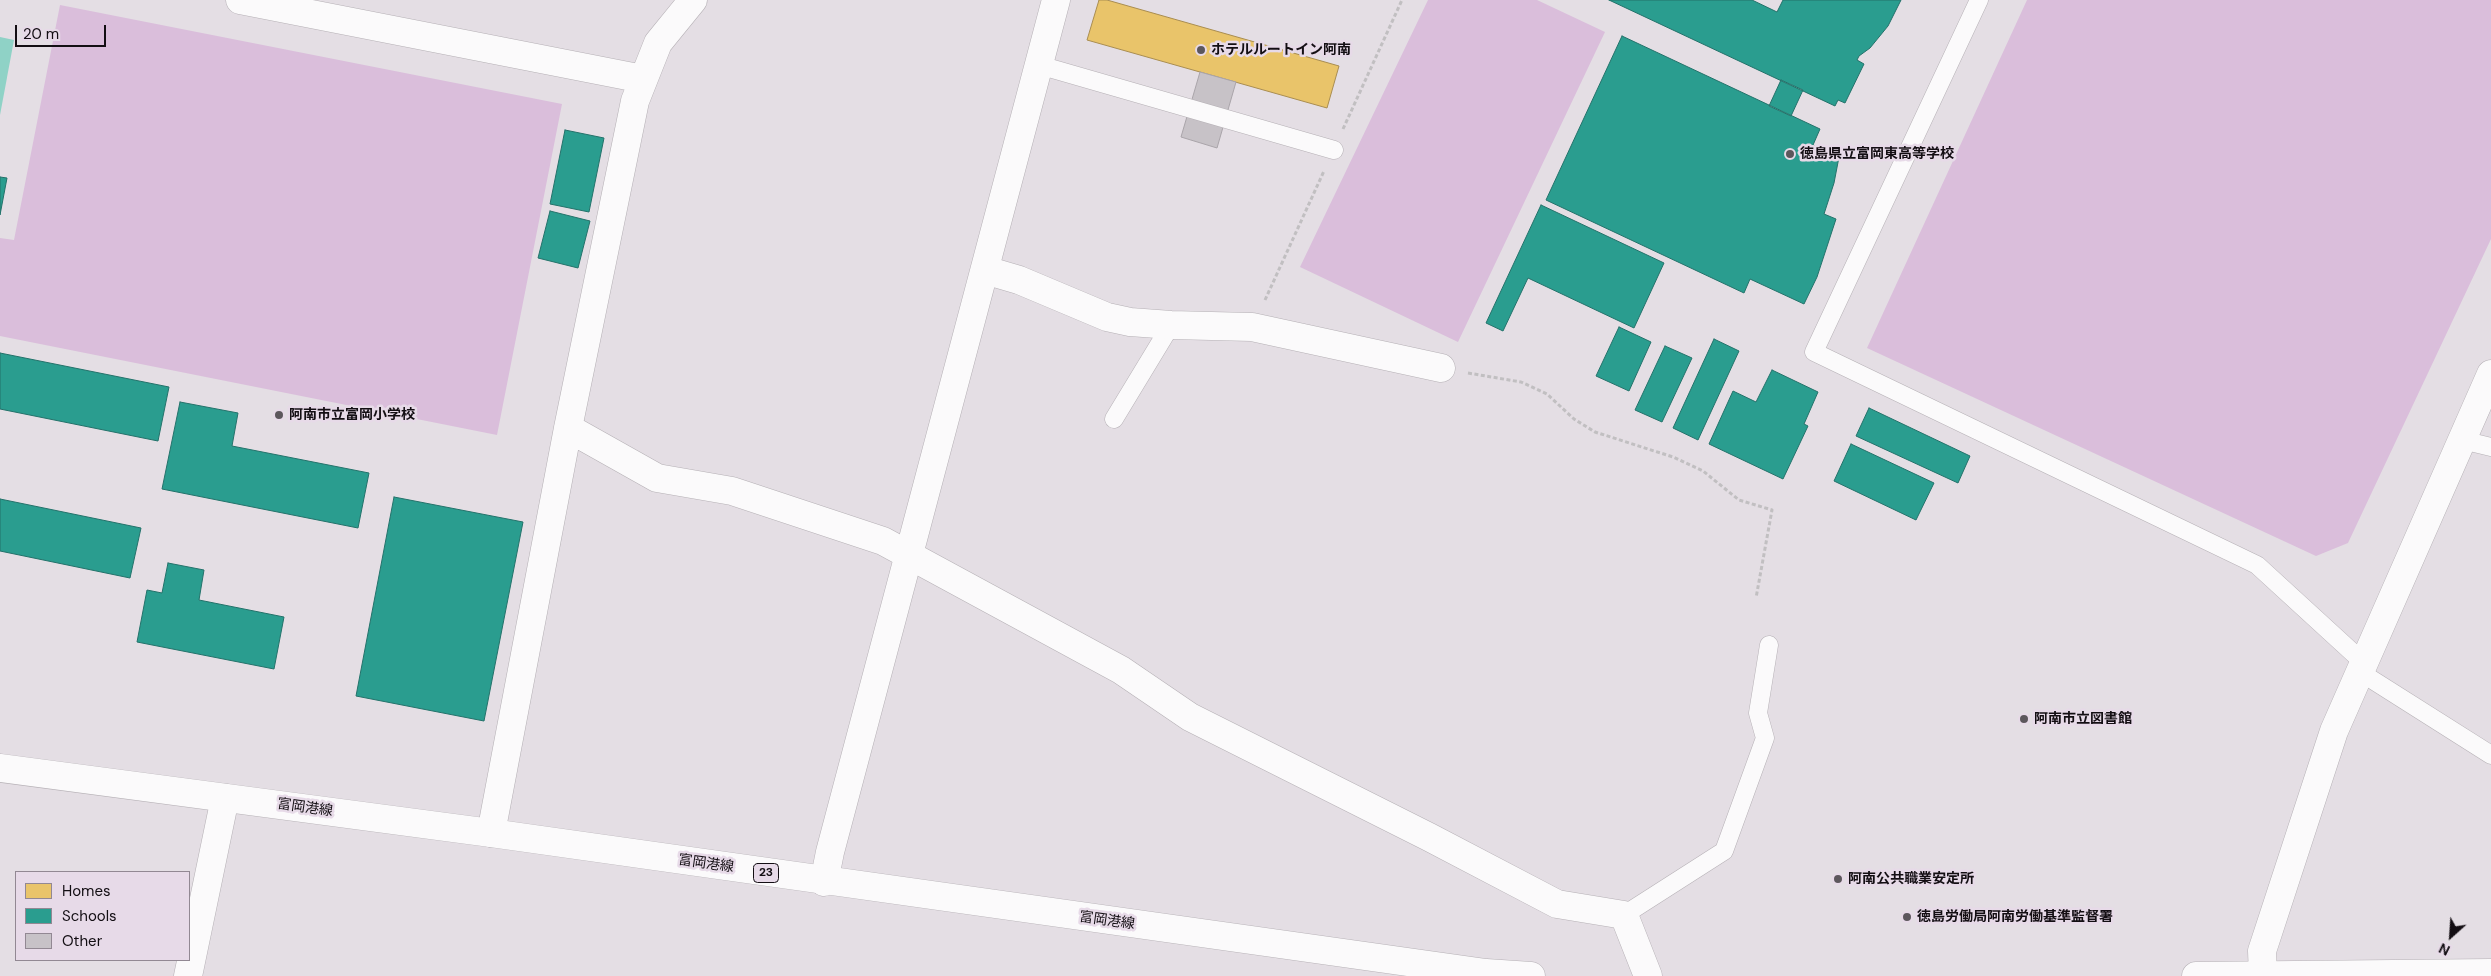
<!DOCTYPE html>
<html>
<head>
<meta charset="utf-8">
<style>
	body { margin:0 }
	#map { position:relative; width:2491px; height:976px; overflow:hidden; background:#e4dee4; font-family:"DM Sans",sans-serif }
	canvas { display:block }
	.legend { position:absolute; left:15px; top:871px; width:175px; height:90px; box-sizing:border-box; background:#e7dae8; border:1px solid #928893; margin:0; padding:6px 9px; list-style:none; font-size:15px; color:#130e13 }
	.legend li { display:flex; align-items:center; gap:10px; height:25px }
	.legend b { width:25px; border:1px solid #928893 }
	.north { position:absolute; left:2426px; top:911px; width:50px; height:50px; -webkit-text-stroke:4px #e7dae8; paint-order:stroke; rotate:206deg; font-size:14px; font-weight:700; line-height:20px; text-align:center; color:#130e13 }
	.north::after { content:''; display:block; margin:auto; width:18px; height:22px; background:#130e13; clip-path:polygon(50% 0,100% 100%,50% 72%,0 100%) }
	.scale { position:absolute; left:15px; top:25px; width:91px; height:22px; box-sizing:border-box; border:2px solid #130e13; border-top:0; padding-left:6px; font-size:15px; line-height:18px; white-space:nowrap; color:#130e13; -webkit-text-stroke:4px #e7dae8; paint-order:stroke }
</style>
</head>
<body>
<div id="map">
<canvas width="2491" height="976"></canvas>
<ul class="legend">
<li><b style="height:14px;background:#e9c46a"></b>Homes</li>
<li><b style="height:14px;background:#2a9d8f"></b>Schools</li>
<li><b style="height:14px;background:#c7c2c7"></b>Other</li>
</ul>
<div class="north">N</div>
<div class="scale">20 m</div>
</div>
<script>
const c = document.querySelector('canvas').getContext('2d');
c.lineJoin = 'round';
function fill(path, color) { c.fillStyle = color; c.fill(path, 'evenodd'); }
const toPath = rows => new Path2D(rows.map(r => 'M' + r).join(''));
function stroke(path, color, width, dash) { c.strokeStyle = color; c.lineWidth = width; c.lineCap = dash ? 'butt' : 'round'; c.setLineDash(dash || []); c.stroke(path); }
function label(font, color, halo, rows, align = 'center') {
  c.font = font + ' "DM Sans","Noto Sans JP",sans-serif'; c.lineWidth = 5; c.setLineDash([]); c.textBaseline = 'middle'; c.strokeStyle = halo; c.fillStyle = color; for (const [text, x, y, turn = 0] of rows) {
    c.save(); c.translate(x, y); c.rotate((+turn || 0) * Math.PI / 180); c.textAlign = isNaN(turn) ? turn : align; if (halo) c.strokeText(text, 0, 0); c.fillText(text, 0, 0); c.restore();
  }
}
const green = toPath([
	[1428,0,1537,0,1605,32,1458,342,1300,267],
	[2027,0,2491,0,2491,239,2348,543,2316,556,1867,348],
	[60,5,562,104,497,435,0,336,0,238,14,240]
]);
const water = toPath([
	[0,37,14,40,0,115]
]);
const homes = toPath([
	[1099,0,1107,0,1339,66,1327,108,1087,40,1099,0]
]);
const schools = toPath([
	[1609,0,1752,0,1777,12,1783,0,1901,0,1888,26,1870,48,1859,56,1857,60,1864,64,1845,103,1838,100,1835,106,1609,0],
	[1622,36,1820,129,1813,145,1839,157,1834,183,1824,214,1836,219,1817,277,1804,304,1750,279,1744,293,1546,200,1622,36],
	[1781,80,1803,90,1791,116,1769,106,1781,80],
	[565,130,604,138,589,212,550,204,565,130],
	[0,177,7,178,0,215,0,177],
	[1541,205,1664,263,1634,328,1528,278,1503,331,1486,323,1541,205],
	[550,211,590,221,578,268,538,258,550,211],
	[1619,327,1651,342,1629,391,1596,376,1619,327],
	[1714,339,1739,351,1698,440,1673,428,1714,339],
	[1665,346,1692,358,1662,422,1635,410,1665,346],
	[0,353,169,387,158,441,0,409,0,353],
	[1772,370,1818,392,1804,424,1808,426,1783,479,1709,444,1733,391,1756,402,1772,370],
	[180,402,238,413,232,446,369,473,358,528,162,489,180,402],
	[1869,408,1970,456,1958,483,1856,436,1869,408],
	[1851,444,1934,483,1916,520,1834,481,1851,444],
	[394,497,523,522,484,721,356,696,394,497],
	[0,499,141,528,130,578,0,551,0,499],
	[168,563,204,570,199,600,284,617,274,669,137,642,147,590,162,593,168,563]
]);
const building = toPath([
	[1200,72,1236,82,1217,148,1181,137,1200,72]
]);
const path = toPath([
	[1343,129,1402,0],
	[1265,300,1324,171],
	[1468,373,1521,382,1547,394,1574,419,1595,432,1673,457,1703,471,1739,500,1772,510,1756,598]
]);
const lane = toPath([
	[1979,0,1814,352,2257,565,2364,663],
	[1039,65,1334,150],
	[1114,419,1171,325],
	[2462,440,2491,447],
	[2360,672,2491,755],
	[1624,915,1724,851,1765,738,1758,713,1769,645]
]);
const street = toPath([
	[240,0,643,79],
	[985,270,1019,280,1107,317,1130,322,1171,325,1252,327,1441,368],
	[568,428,657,478,732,491,883,541,1121,670,1190,717,1429,837,1557,904,1624,915,1648,976],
	[491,833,568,428,635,101,658,43,693,0],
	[188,976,225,798]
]);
const secondary = toPath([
	[824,882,830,852,1056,0],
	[2263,975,2262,951,2265,942,2334,731,2491,374]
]);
const primary = toPath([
	[0,768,491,833,1486,973,1531,976],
	[2196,976,2491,973]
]);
const markers = [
	[1201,50,5,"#5c575c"],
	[1790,154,5,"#5c575c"],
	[279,415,5,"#5c575c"],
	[2024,719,5,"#5c575c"],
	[1838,879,5,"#5c575c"],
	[1907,917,5,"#5c575c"]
];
const shields = [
	[766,873,25]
];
const shieldNames = [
	["23",766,873]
];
const poiNames = [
	["ホテルルートイン阿南",1211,50],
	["徳島県立富岡東高等学校",1800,154],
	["阿南市立富岡小学校",289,415],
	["阿南市立図書館",2034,719],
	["阿南公共職業安定所",1848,879],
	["徳島労働局阿南労働基準監督署",1917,917]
];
const streetNames = [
	["富岡港線",305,808,8],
	["富岡港線",706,864,8],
	["富岡港線",1107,921,8]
];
fill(green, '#dabedb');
fill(water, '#8fd2c6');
fill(homes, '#e9c46a');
stroke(homes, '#a98d50', 1);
fill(schools, '#2a9d8f');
stroke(schools, '#23726a', 1);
fill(building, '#c7c2c7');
stroke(building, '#a9a4a9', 1);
stroke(lane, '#b5b0b5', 19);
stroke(street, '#b5b0b5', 29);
stroke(secondary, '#b5b0b5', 29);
stroke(primary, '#b5b0b5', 29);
stroke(path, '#c1bfc1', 3, [4, 2.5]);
stroke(lane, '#fbfafb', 18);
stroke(street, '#fbfafb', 28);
stroke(secondary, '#fbfafb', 28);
stroke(primary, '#fbfafb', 28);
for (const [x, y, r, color] of markers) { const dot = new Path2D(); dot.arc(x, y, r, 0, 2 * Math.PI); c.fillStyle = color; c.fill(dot); stroke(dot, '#e7dae8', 2); }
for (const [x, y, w] of shields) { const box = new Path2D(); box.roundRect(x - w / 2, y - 9.5, w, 19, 4); c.fillStyle = '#e7dae8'; c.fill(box); stroke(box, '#130e13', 1); }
label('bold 12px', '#130e13', null, shieldNames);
label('bold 14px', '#130e13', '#e7dae8', poiNames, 'left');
label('14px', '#130e13', '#e7dae8', streetNames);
</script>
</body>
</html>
